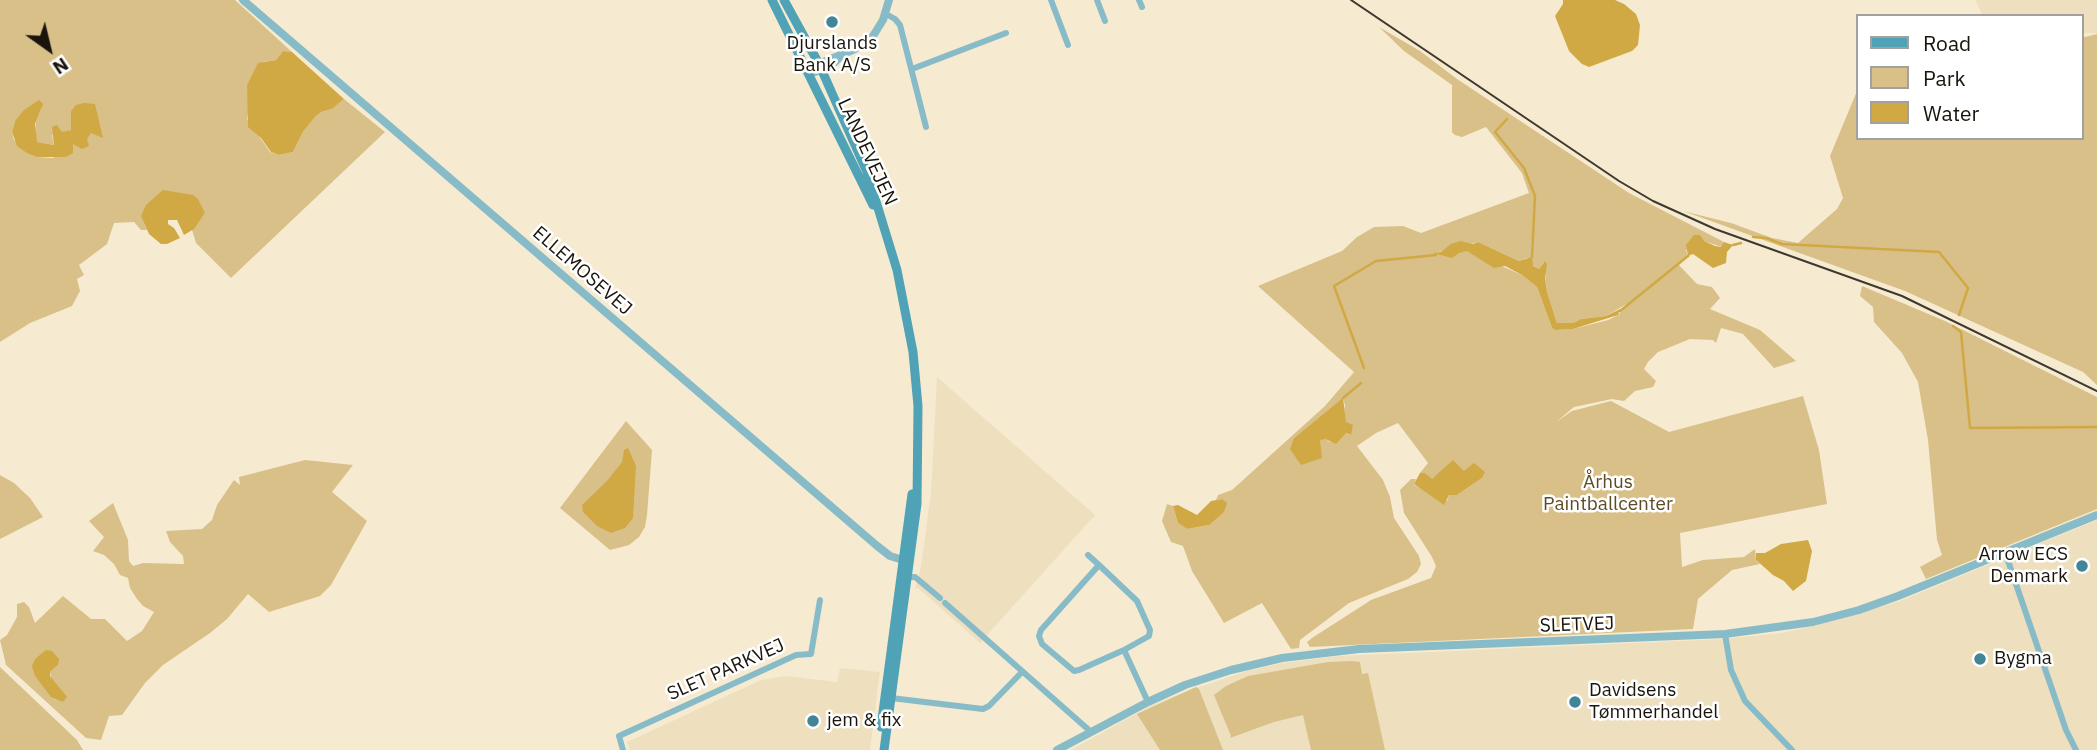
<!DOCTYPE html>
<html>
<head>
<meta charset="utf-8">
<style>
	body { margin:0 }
	#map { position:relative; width:2097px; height:750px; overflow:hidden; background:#f6ebd1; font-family:"IBM Plex Sans",sans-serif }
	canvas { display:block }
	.legend { position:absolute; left:1856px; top:14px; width:228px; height:126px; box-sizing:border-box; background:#fff; border:2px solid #a3a19e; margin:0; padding:9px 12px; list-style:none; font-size:21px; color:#19150c }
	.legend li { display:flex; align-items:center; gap:14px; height:35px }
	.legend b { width:35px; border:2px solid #a3a19e }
	.north { position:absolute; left:14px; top:14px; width:70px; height:70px; -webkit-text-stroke:5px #fff; paint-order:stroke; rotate:146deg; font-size:19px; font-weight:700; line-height:28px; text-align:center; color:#19150c }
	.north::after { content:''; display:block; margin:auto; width:24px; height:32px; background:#19150c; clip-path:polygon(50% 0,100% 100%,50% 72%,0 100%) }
</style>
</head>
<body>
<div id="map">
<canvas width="2097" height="750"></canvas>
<ul class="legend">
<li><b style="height:9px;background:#50a2b6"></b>Road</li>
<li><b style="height:19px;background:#d8c088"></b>Park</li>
<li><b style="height:19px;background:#d0a945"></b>Water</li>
</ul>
<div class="north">N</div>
</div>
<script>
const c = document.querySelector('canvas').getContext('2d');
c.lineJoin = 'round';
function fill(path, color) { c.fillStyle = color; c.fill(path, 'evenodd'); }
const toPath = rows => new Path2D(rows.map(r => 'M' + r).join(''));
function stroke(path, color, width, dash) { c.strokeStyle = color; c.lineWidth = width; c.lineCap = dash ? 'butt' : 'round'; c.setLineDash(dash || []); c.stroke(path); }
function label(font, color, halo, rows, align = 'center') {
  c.font = font + ' "IBM Plex Sans",sans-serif'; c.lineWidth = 5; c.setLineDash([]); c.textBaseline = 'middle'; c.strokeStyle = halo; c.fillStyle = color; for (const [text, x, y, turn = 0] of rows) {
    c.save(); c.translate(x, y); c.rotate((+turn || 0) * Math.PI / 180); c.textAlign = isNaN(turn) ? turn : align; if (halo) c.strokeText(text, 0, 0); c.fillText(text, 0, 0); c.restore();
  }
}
const built = toPath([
	[1975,0,2097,0,2097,33,2081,33,2081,16,1983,16],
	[937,377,1095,515,980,643,918,588,915,589,921,567,931,492],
	[2097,520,2097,750,1071,750,1150,706,1187,691,1247,671,1283,663,1338,656,1724,639,1781,633,1814,626,1900,601],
	[840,668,880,672,870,750,630,750,627,742,761,680,786,676,837,682]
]);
const green = toPath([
	[0,0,235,0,292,52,283,51,276,60,263,62,247,85,249,109,247,119,270,152,279,155,293,152,303,132,315,117,321,112,332,109,344,99,385,132,231,278,196,243,192,230,205,213,141,215,147,230,141,230,134,222,114,223,107,244,79,265,84,275,77,279,80,291,72,306,30,323,0,342],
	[95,104,95,134,91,132,79,146,73,143,53,158,37,157,14,140,12,132,15,121,41,109,36,121,35,135,37,142,54,145,52,135,72,130],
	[1379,27,1420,51,1457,79,1629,193,1724,242,1722,247,1703,241,1686,250,1688,256,1678,264,1697,284,1712,287,1720,298,1710,309,1760,330,1796,361,1774,368,1743,334,1721,328,1716,343,1713,340,1690,339,1658,352,1648,362,1644,369,1656,381,1653,387,1635,391,1624,401,1612,399,1574,407,1556,422,1572,411,1611,401,1669,432,1803,396,1819,450,1827,504,1680,533,1682,567,1703,560,1744,557,1755,549,1756,560,1760,564,1732,570,1698,599,1693,629,1310,647,1307,642,1312,638,1371,600,1431,578,1436,566,1432,557,1404,513,1400,490,1411,479,1416,479,1414,485,1447,501,1449,495,1457,495,1482,478,1484,471,1464,471,1431,479,1425,473,1420,473,1428,463,1398,423,1376,433,1357,446,1383,480,1390,497,1394,518,1419,556,1421,564,1417,572,1408,579,1349,603,1300,640,1299,648,1291,649,1262,603,1224,623,1192,571,1183,546,1171,542,1162,521,1167,504,1173,506,1178,523,1187,529,1209,525,1222,499,1216,500,1218,495,1232,490,1325,406,1354,372,1258,286,1342,251,1357,237,1374,227,1403,226,1421,233,1529,193,1522,173,1486,127,1462,137,1455,135,1452,132,1452,85,1404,51],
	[1478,242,1519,261,1527,258,1533,266,1539,269,1544,262,1547,292,1557,323,1573,323,1581,319,1606,316,1630,302,1618,315,1608,320,1573,329,1555,330,1552,328,1537,287,1522,275,1467,251,1435,253],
	[1343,399,1345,405,1344,415,1350,435,1346,433,1330,442,1325,439,1294,438],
	[2097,34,2097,385,2083,372,1905,291,1683,211,1731,223,1772,238,1798,243,1837,209,1843,198,1830,156,1857,91,1857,138,2081,138,2081,38],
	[1862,286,1945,321,2097,397,2097,509,1926,579,1920,567,1942,555,1937,540,1928,440,1918,382,1902,353,1874,322,1873,307,1860,296],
	[626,421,652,450,647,515,645,527,639,537,629,545,610,550,560,508],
	[305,460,353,465,332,492,367,521,331,585,320,596,269,612,248,594,227,619,210,633,163,665,145,683,122,715,109,716,101,740,86,738,6,665,0,640,7,635,17,617,17,604,24,602,29,607,35,623,63,596,91,619,105,619,127,641,142,631,154,612,143,606,137,599,130,588,128,578,120,575,114,564,104,555,93,551,104,537,89,521,113,503,128,540,129,561,133,566,143,563,184,564,183,556,170,542,166,531,202,529,212,520,217,505,234,480,240,485,239,477],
	[58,665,50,672,56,700,35,676],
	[0,475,14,483,30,498,43,517,0,539],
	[1352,661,1360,662,1362,674,1368,673,1385,750,1311,750,1303,715,1274,722,1230,738,1231,736,1214,695,1226,686,1248,676,1328,662],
	[0,667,77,740,83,750,0,750],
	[1196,687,1199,689,1223,750,1160,750,1137,714]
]);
const water = toPath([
	[1563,0,1615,0,1624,4,1636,14,1640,25,1638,45,1632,51,1589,67,1582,64,1569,51,1555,16,1563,4],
	[283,51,292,52,344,99,332,109,321,112,315,117,303,132,293,152,279,155,271,152,261,138,248,127,247,85,258,63,276,60],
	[39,100,43,104,35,124,37,142,54,145,52,127,57,125,62,132,71,130,71,111,76,105,84,103,95,104,103,138,91,133,87,139,89,146,82,149,73,144,73,153,66,157,37,157,27,153,17,146,12,132,15,121,24,110],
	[163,190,193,195,198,199,205,213,194,229,184,235,177,220,168,220,168,224,174,228,180,238,167,244,161,244,149,234,141,216,146,205],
	[1694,235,1700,235,1704,241,1715,246,1721,247,1724,242,1733,245,1727,252,1726,263,1713,268,1693,254,1688,256,1686,245],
	[1460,241,1473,244,1478,242,1519,261,1532,257,1533,266,1539,269,1545,261,1547,265,1545,277,1547,292,1557,323,1573,323,1581,319,1606,316,1620,309,1618,315,1573,329,1555,330,1552,328,1537,287,1522,275,1505,266,1494,268,1467,251,1459,253,1452,258,1433,253,1441,252,1451,244],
	[1343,398,1346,422,1353,425,1351,435,1346,433,1336,444,1325,439,1320,440,1322,458,1301,465,1290,449,1294,438],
	[628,448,636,466,633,518,625,528,611,533,597,526,583,512,582,505,607,481,622,462,624,450],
	[1453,460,1464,471,1474,463,1485,472,1482,478,1457,495,1449,495,1444,505,1414,484,1420,473,1425,473,1432,479],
	[1222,499,1227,503,1224,512,1209,525,1187,529,1178,523,1173,506,1178,505,1197,515,1211,501],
	[1808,540,1812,551,1806,581,1793,591,1784,581,1773,575,1756,560,1756,553,1765,553,1781,544],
	[46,650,52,651,59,659,58,665,50,672,50,676,67,697,63,702,51,697,35,676,32,666,35,659]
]);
const stream = toPath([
	[1507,119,1495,132,1524,168,1535,196,1532,257],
	[1753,237,1766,238,1782,244,1939,252,1968,288,1959,315],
	[1733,245,1741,243],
	[1620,311,1688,256],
	[1953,326,1961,332,1970,428,2097,427],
	[1364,368,1334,286,1376,261,1436,255],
	[1343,398,1361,383]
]);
const minor = toPath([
	[1051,0,1068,45],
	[1097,0,1105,21],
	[1139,0,1142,7],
	[886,14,895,19,900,25,926,127],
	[912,69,1006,33],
	[2005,552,2066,730,2076,750],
	[1088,555,1099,565,1041,630,1039,636,1042,644,1074,671,1079,670,1124,650,1149,636,1150,630,1137,601,1099,565],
	[908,577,915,577,940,598],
	[945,603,1090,731],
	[1725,634,1731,670,1745,701,1792,750],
	[1124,650,1148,702],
	[891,698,983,709,989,706,1022,672],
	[623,750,619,736,796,655,811,654,820,600]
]);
const tertiary = toPath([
	[243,0,876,545,890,556,903,560],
	[815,72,831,66,840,57],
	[809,73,819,64,855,49,873,36,883,20,889,0],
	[1057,750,1148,702,1185,685,1231,670,1282,658,1359,649,1725,634,1813,622,1859,610,1898,596,2097,515]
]);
const secondary = toPath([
	[772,0,873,205],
	[784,0,819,64,867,172,897,270,913,352,918,406,917,504,884,750],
	[881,727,912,494]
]);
const tram = toPath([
	[1351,0,1619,181,1653,201,1715,229,1902,296,2097,391]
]);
const markers = [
	[832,22,7,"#428596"],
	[2082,566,7,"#428596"],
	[1980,659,7,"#428596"],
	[1575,702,7,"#428596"],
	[813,721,7,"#428596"]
];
const poiNames = [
	["Djurslands",832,44,"center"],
	["Bank A/S",832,66,"center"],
	["Arrow ECS",2068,555,"right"],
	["Denmark",2068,577,"right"],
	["Bygma",1994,659],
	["Davidsens",1589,691],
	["Tømmerhandel",1589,713],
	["jem & fix",827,721]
];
const streetNames = [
	["LANDEVEJEN",867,152,65],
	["ELLEMOSEVEJ",582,271,41],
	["SLETVEJ",1577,625,-2],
	["SLET PARKVEJ",726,670,-24]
];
const parkNames = [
	["Århus",1608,483],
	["Paintballcenter",1608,505]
];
fill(built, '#eee0bf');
fill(green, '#d8c088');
fill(water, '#d0a945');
stroke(stream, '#d0a945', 2.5);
stroke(minor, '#88bbc8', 6);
stroke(tertiary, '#88bbc8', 8);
stroke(secondary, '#50a2b6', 9);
stroke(tram, '#3e382d', 2);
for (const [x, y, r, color] of markers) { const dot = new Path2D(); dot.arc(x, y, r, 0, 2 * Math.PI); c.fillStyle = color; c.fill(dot); stroke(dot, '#fff', 2.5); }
label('19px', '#19150c', '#fff', poiNames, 'left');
label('19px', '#19150c', '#fff', streetNames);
label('19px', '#5e4d24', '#fff', parkNames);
</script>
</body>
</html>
